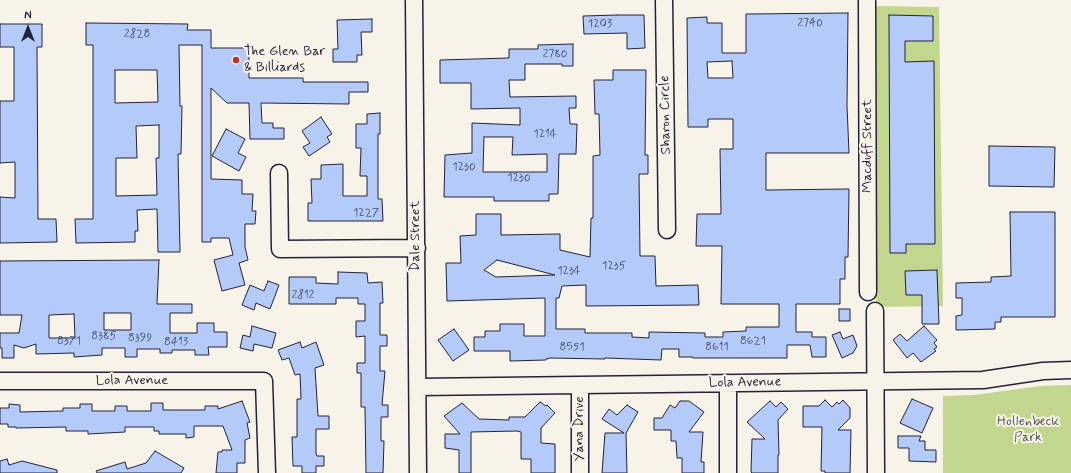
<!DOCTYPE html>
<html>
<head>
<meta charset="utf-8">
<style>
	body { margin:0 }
	#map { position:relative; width:1071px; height:473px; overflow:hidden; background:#f7f3e8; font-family:Mynerve,sans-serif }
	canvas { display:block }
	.north { position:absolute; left:8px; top:8px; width:40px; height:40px; -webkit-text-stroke:3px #f7f3e8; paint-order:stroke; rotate:0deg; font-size:11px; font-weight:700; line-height:16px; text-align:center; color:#22223b }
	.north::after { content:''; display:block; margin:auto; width:14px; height:18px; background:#22223b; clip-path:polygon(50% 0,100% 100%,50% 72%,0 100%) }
</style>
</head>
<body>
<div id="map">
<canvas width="1071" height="473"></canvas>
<div class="north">N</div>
</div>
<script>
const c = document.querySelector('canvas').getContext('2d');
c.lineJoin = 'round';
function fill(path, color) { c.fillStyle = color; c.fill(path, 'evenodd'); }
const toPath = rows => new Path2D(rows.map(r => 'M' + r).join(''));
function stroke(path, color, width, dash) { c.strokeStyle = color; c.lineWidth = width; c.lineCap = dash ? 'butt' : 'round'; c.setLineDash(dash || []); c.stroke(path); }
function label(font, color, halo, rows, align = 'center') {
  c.font = font + ' Mynerve,sans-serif'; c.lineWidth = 4; c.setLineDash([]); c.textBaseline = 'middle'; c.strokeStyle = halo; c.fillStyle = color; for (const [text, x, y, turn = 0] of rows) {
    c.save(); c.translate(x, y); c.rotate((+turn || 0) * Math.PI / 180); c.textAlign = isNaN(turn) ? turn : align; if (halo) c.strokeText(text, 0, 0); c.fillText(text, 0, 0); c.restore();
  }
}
const green = toPath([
	[874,6,939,7,943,306,876,307],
	[1071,385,1071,473,943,473,943,396,974,395,1041,386]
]);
const building = toPath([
	[848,13,847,106,849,153,766,153,766,190,849,189,848,257,845,257,845,279,840,279,840,304,796,304,796,332,812,332,812,337,826,337,826,357,812,357,810,345,787,345,787,358,693,358,693,357,679,357,679,349,662,349,661,360,605,358,605,359,550,358,546,359,546,360,510,361,510,351,474,351,474,337,485,337,485,331,500,331,500,324,524,324,524,336,545,336,545,298,447,301,446,263,461,263,460,236,476,235,476,214,501,214,501,235,560,234,560,250,590,257,591,218,593,218,593,156,600,155,599,114,595,114,594,80,613,80,613,70,646,70,645,155,648,155,648,174,639,174,640,256,655,256,656,286,698,285,699,305,586,306,586,285,562,286,559,298,556,298,556,329,585,329,585,333,632,333,632,337,649,338,649,332,705,333,705,337,723,337,723,332,746,331,746,327,779,327,779,304,721,304,722,246,696,246,697,214,721,214,720,149,733,149,733,119,708,119,708,127,688,127,687,18,707,17,707,23,722,23,722,53,746,53,746,14,848,13],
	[732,61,733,78,708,78,707,62,732,61],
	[497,260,555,275,496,277,484,270,497,260],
	[617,15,644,15,645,48,627,49,627,33,584,34,583,16,617,15],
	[889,15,933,16,933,41,905,41,905,62,934,61,935,244,906,244,906,253,890,253,889,15],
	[372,19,372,32,361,32,362,55,357,55,357,62,333,62,333,49,338,49,337,20,372,19],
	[86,23,188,24,187,30,211,30,211,48,249,48,249,78,303,78,303,82,368,82,368,92,349,92,349,104,261,103,262,123,273,123,273,128,284,128,284,139,250,139,249,103,227,103,211,88,211,179,242,180,242,194,253,194,252,211,256,211,255,224,245,224,245,247,248,260,239,263,245,285,222,291,214,260,233,255,229,238,211,238,211,242,202,242,202,45,179,45,180,106,182,106,181,154,178,154,180,252,158,252,157,209,137,210,138,231,135,231,135,242,76,243,75,219,93,219,93,45,86,45,86,23],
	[115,70,157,70,158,102,115,103,115,70],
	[159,125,159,158,156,158,157,195,116,196,116,158,137,158,136,126,159,125],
	[0,24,42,24,42,47,37,47,38,219,56,219,57,242,0,243,0,197,15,198,15,162,0,163,0,101,14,101,14,47,0,47,0,24],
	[573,44,573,66,562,66,562,64,525,64,525,80,509,80,510,97,576,96,576,108,569,108,570,124,577,124,576,154,559,154,558,194,549,194,549,201,494,201,494,197,444,197,445,155,472,153,472,123,520,125,520,108,471,109,471,83,440,83,440,60,509,58,509,49,538,49,538,45,573,44],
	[484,137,513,137,512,155,547,154,547,172,483,172,484,137],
	[380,113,380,134,378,134,378,199,382,199,383,221,308,221,308,203,312,203,311,179,321,179,321,165,343,164,343,196,367,196,367,176,360,176,361,148,356,148,356,124,367,124,367,114,380,113],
	[321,117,332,134,327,137,330,142,309,156,303,147,310,143,302,131,321,117],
	[226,129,245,139,238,153,246,157,239,171,212,156,226,129],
	[989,146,1055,147,1054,187,989,186,989,146],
	[1010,212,1055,212,1055,317,1001,317,1001,322,995,322,995,329,956,330,956,316,962,315,962,298,956,298,956,283,991,282,991,277,1011,276,1010,212],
	[159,260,157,304,192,304,192,313,170,313,170,333,197,333,197,323,214,323,214,332,227,332,227,347,208,347,209,355,195,355,195,350,172,350,172,353,160,353,160,349,137,349,137,357,125,357,125,348,102,348,102,355,74,357,74,353,36,354,36,344,24,348,14,345,14,358,2,358,2,348,0,348,0,333,19,333,22,315,0,315,0,261,159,260],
	[104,313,131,313,131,330,104,330,104,313],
	[74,314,75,338,49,338,49,315,74,314],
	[937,270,939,324,922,324,922,295,906,295,905,271,937,270],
	[338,272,367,273,368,283,382,282,383,303,380,303,380,335,387,335,387,346,380,346,380,371,385,371,382,405,388,405,388,417,381,417,381,441,384,441,383,473,366,473,365,407,361,407,361,373,357,373,357,363,365,363,365,336,356,337,356,321,365,321,365,304,358,304,358,298,336,298,336,304,289,304,289,277,316,277,316,283,338,284,338,272],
	[268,281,279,285,270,309,256,303,254,310,242,305,250,285,264,291,268,281],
	[839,309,850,309,850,321,839,321,839,309],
	[252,326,276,333,272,348,254,344,253,351,240,348,243,335,250,337,252,326],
	[924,326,937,340,934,343,937,347,934,349,936,351,921,362,913,353,907,358,893,340,900,334,907,341,924,326],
	[454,329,469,350,453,361,438,340,454,329],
	[840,332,843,339,853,335,857,346,853,353,842,358,832,335,840,332],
	[300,342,302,348,316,342,324,365,315,368,318,416,329,416,329,429,316,429,316,454,317,456,324,456,324,466,316,466,316,473,302,473,302,466,293,466,292,437,297,437,297,399,301,399,300,374,295,375,289,358,282,360,278,350,300,342],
	[912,399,933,408,922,433,900,423,912,399],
	[825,400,832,407,837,402,839,404,843,400,850,408,850,418,838,430,851,430,850,473,825,473,825,471,821,471,822,427,803,427,803,406,819,406,825,400],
	[242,401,250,422,247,423,250,438,245,440,245,463,237,463,237,473,216,473,218,452,222,452,222,450,232,450,223,426,194,426,194,437,186,438,186,434,159,434,159,431,154,431,154,427,125,427,125,432,88,434,88,431,66,431,66,427,16,428,16,427,8,427,8,424,0,424,0,408,9,408,9,404,20,405,20,412,63,411,63,408,80,408,80,404,92,404,92,411,115,411,115,406,127,406,127,411,151,411,151,403,163,403,163,410,205,410,205,406,218,406,218,409,242,401],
	[680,401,689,401,704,412,689,432,703,432,701,462,704,462,704,473,682,473,682,458,677,458,676,441,671,441,671,430,654,430,654,418,662,418,670,405,675,408,680,401],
	[770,401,776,407,781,402,788,409,778,420,779,455,778,455,778,473,752,473,751,472,752,439,765,439,747,422,770,401],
	[540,402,546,406,547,405,555,413,541,428,541,443,555,444,555,473,531,473,531,459,521,459,521,432,517,431,471,432,471,473,459,473,459,450,445,448,445,434,460,434,444,416,462,403,479,419,509,420,509,417,525,417,540,402],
	[627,405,638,412,626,433,627,473,602,473,605,433,624,433,602,419,609,409,617,415,627,405],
	[898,436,921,436,919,441,925,441,925,450,936,450,936,462,909,461,909,448,898,448,898,436],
	[155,451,184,468,181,473,97,473,96,471,125,462,127,469,146,463,155,451],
	[7,459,9,465,22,461,57,470,57,473,0,473,0,461,7,459]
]);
const minor = toPath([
	[414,0,418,473],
	[664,0,667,230],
	[867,0,868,292],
	[279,173,280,249,417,248],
	[875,311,876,473],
	[0,381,264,381,267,473],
	[728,383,728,473],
	[580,386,580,473],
	[418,387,983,380,1043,371,1071,370]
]);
const markers = [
	[236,60,4,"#c8321e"]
];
const numberNames = [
	["2740",810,23],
	["1203",600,24],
	["2828",137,34],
	["2780",555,54],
	["1214",545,134],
	["1230",464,167],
	["1230",519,178],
	["1227",366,213],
	["1235",614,266],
	["1234",569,271],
	["2812",303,295],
	["8385",104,336],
	["8399",140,338],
	["8371",69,341],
	["8621",753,341],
	["8413",176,342],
	["8551",572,347],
	["8611",717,347]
];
const poiNames = [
	["The Glen Bar",244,52],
	["& Billiards",244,68]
];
const streetNames = [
	["Sharon Circle",666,115,-91],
	["Macduff Street",868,146,-90],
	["Dale Street",416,236,-90],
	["Lola Avenue",132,381],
	["Lola Avenue",745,383,-1],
	["Yana Drive",580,429,-90]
];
const parkNames = [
	["Hollenbeck",1028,422],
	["Park",1028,438]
];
fill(green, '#c2d78d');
fill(building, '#b4caf9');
stroke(building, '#22223b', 1);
stroke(minor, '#22223b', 19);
stroke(minor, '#f7f3e8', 16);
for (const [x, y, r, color] of markers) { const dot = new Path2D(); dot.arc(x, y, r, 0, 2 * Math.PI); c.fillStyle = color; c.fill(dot); stroke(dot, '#f7f3e8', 1.5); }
label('12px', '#464c6a', null, numberNames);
label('14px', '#22223b', '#f7f3e8', poiNames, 'left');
label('14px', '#22223b', '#f7f3e8', streetNames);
label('14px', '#525854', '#f7f3e8', parkNames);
</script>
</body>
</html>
